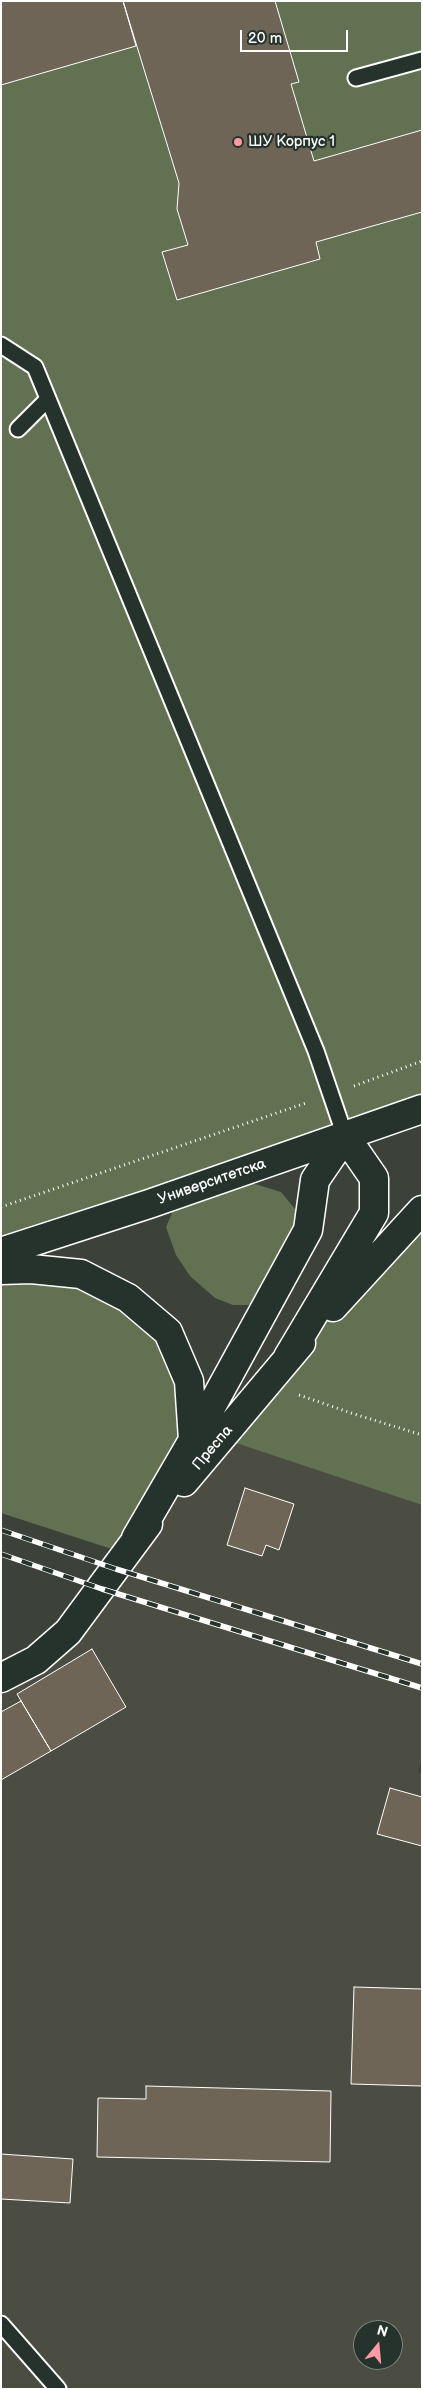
<!DOCTYPE html>
<html>
<head>
<meta charset="utf-8">
<style>
	body { margin:0 }
	#map { position:relative; width:423px; height:2390px; overflow:hidden; background:#3c4239; font-family:"Balsamiq Sans",sans-serif }
	canvas { display:block }
	.frame { position:absolute; inset:0; border:2px solid #fff; pointer-events:none }
	.north { position:absolute; left:353px; top:2320px; width:50px; height:50px; box-sizing:border-box; background:#26332d; border:1px solid #7d8581; border-radius:50%; rotate:17deg; font-size:14px; font-weight:700; line-height:20px; text-align:center; color:#fff }
	.north::after { content:''; display:block; margin:auto; width:18px; height:22px; background:#ff9aa2; clip-path:polygon(50% 0,100% 100%,50% 72%,0 100%) }
	.scale { position:absolute; left:240px; top:30px; width:108px; height:22px; box-sizing:border-box; border:2px solid #fff; border-top:0; padding-left:6px; font-size:15px; line-height:18px; white-space:nowrap; color:#fff; -webkit-text-stroke:4px #26332d; paint-order:stroke }
</style>
</head>
<body>
<div id="map">
<canvas width="423" height="2390"></canvas>
<div class="frame"></div>
<div class="north">N</div>
<div class="scale">20 m</div>
</div>
<script>
const c = document.querySelector('canvas').getContext('2d');
c.lineJoin = 'round';
function fill(path, color) { c.fillStyle = color; c.fill(path, 'evenodd'); }
const toPath = rows => new Path2D(rows.map(r => 'M' + r).join(''));
function stroke(path, color, width, dash) { c.strokeStyle = color; c.lineWidth = width; c.lineCap = dash ? 'butt' : 'round'; c.setLineDash(dash || []); c.stroke(path); }
function label(font, color, halo, rows, align = 'center') {
  c.font = font + ' "Balsamiq Sans",sans-serif'; c.lineWidth = 4.5; c.setLineDash([]); c.textBaseline = 'middle'; c.strokeStyle = halo; c.fillStyle = color; for (const [text, x, y, turn = 0] of rows) {
    c.save(); c.translate(x, y); c.rotate((+turn || 0) * Math.PI / 180); c.textAlign = isNaN(turn) ? turn : align; if (halo) c.strokeText(text, 0, 0); c.fillText(text, 0, 0); c.restore();
  }
}
const built = toPath([
	[221,1438,422,1505,422,1759,418,1772,422,1774,422,2389,1,2389,1,1678,36,1660],
	[363,2330,393,2330,393,2360,363,2360]
]);
const green = toPath([
	[1,1,422,1,422,1109,1,1252],
	[252,1183,281,1192,299,1214,295,1237,260,1300,248,1305,233,1305,215,1298,190,1276,176,1255,166,1227,175,1206],
	[422,1210,422,1505,221,1438,127,1554,1,1513,1,1270,81,1274,168,1332,221,1437]
]);
const building = toPath([
	[1,1,123,1,136,46,1,85,1,1],
	[123,1,275,1,299,82,291,84,314,161,422,130,422,212,316,242,320,259,177,300,162,252,188,245,177,209,179,183,123,1],
	[245,1488,294,1504,279,1550,266,1545,262,1556,227,1545,245,1488],
	[92,1649,126,1707,51,1751,17,1694,92,1649],
	[21,1701,51,1751,1,1780,1,1712,21,1701],
	[390,1788,422,1797,422,1846,377,1834,390,1788],
	[354,1987,422,1989,422,2086,351,2084,354,1987],
	[146,2086,331,2091,330,2162,97,2157,98,2098,146,2099,146,2086],
	[1,2154,73,2159,70,2203,1,2199,1,2154]
]);
const path = toPath([
	[354,1086,422,1061],
	[1,1207,306,1103],
	[299,1395,351,1413,422,1435]
]);
const lane = toPath([
	[356,78,422,60],
	[1,345,35,367,316,1051,345,1136],
	[18,429,48,399],
	[1,2324,58,2389]
]);
const secondary = toPath([
	[1,1252,149,1204,422,1109],
	[1,1270,31,1269,81,1274,128,1298,168,1332,189,1381,193,1440],
	[333,1307,422,1210],
	[184,1482,301,1343],
	[136,1538,193,1440,308,1230,315,1180,345,1136,374,1178,374,1213,288,1357],
	[1,1678,36,1660,68,1632,148,1524]
]);
const rail = toPath([
	[1,1530,116,1569,422,1664],
	[1,1554,102,1589,422,1688]
]);
const markers = [
	[238,142,5,"#ff9aa2"]
];
const poiNames = [
	["ШУ Корпус 1",248,142]
];
const streetNames = [
	["Университетска",212,1182,-19],
	["Преспа",213,1448,-50]
];
fill(built, '#4b4c42');
fill(green, '#627152');
fill(building, '#6e6556');
stroke(building, '#fff', 1);
stroke(lane, '#fff', 19);
stroke(secondary, '#fff', 31);
stroke(path, '#fff', 3, [1, 4]);
stroke(lane, '#26332d', 15);
stroke(secondary, '#26332d', 28);
stroke(rail, '#fff', 5.5);
stroke(rail, '#26332d', 4, [11]);
for (const [x, y, r, color] of markers) { const dot = new Path2D(); dot.arc(x, y, r, 0, 2 * Math.PI); c.fillStyle = color; c.fill(dot); stroke(dot, '#26332d', 2); }
label('15px', '#fff', '#26332d', poiNames, 'left');
label('15px', '#fff', '#26332d', streetNames);
</script>
</body>
</html>
